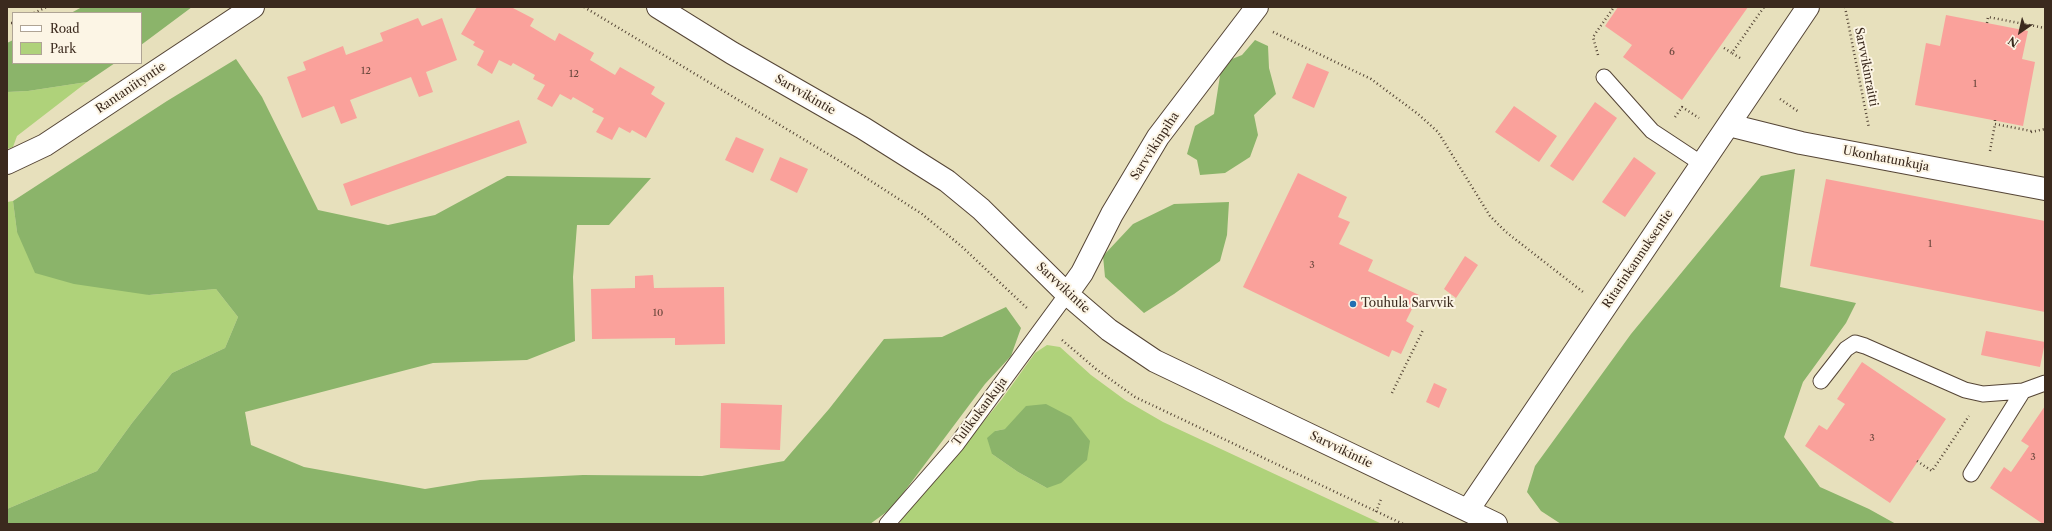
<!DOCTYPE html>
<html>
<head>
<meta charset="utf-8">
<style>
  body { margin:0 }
  #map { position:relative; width:2052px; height:531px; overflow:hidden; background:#e7e0bc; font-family:"Libre Caslon Text",serif }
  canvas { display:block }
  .frame { position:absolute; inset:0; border:8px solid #3b2a1e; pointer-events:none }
  .legend { position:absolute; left:12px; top:12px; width:130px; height:52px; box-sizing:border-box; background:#fcf5e5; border:1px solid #afa495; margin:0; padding:5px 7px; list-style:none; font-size:12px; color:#3b2a1e }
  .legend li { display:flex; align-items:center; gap:8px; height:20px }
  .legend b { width:20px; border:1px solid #afa495 }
  .north { position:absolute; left:2000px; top:12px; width:40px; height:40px; -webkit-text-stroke:3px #fcf5e5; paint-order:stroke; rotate:214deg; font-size:11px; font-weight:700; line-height:16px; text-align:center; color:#3b2a1e }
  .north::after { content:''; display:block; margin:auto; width:14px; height:18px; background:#3b2a1e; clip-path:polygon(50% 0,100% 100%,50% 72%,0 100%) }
</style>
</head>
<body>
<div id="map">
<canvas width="2052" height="531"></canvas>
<div class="frame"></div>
<ul class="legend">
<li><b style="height:5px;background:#fff"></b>Road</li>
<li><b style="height:11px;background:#afd27a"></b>Park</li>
</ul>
<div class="north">N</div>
</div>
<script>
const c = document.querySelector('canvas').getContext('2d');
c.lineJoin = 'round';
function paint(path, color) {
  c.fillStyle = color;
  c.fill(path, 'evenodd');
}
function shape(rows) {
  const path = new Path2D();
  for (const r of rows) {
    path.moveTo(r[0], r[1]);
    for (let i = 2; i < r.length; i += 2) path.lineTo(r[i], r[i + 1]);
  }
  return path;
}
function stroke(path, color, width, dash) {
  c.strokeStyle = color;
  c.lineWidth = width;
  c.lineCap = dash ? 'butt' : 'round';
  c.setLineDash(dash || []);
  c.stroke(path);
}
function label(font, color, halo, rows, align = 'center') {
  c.font = font + ' "Libre Caslon Text",serif';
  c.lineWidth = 4;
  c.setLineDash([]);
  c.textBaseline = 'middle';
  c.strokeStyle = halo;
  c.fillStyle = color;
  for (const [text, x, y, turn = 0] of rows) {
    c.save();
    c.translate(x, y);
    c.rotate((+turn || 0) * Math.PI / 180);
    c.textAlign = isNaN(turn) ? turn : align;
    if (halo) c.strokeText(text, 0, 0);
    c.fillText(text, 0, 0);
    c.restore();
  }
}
const green = shape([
  [87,82,17,136,13,147,7,149,7,92,28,91],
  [13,201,17,232,149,295,216,289,238,317,225,348,172,373,132,423,97,471,7,509,7,202],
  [1047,345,1060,347,1091,375,1125,400,1163,422,1382,524,901,524,900,522,906,511,954,458,1002,399,1035,353],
  [1005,429,1047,488,1018,472,992,454,995,431]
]);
const forest = shape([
  [82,7,192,7,141,45,141,13,71,13],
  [13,40,13,63,115,63,87,82,28,91,7,92,7,43],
  [1255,40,1268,46,1269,68,1276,94,1254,115,1258,135,1250,157,1225,173,1200,175,1197,160,1187,154,1195,126,1214,114,1222,63,1242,55],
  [236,59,262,97,318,210,388,225,435,215,507,176,651,178,609,225,577,225,573,277,575,341,527,360,433,363,245,412,251,445,304,467,425,489,480,480,583,475,702,476,784,461,829,409,884,339,942,337,1006,307,1021,328,1011,356,985,384,892,508,870,524,7,524,7,509,97,471,132,423,172,373,225,348,238,317,216,289,149,295,74,284,35,273,17,232,13,201,167,101],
  [1795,169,1780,287,1856,303,1846,323,1803,382,1784,437,1820,487,1869,509,1896,524,1561,524,1541,511,1527,492,1535,466,1631,334,1761,176],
  [1229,202,1227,235,1220,261,1174,294,1144,313,1105,277,1103,256,1133,224,1174,204],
  [1046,404,1071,417,1090,441,1087,460,1061,483,1047,488,1018,472,992,454,987,438,995,431,1005,429,1026,406]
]);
const building = shape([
  [477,7,511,7,534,19,530,26,555,41,559,33,594,53,590,60,615,75,620,67,655,87,651,94,665,103,646,138,632,130,630,133,619,127,612,140,596,132,604,118,592,112,594,109,573,97,571,100,560,94,552,107,537,99,545,85,533,79,535,75,513,63,511,66,499,60,492,74,477,65,484,51,473,45,475,42,461,34],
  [1618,7,1748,7,1682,100,1623,57,1632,45,1605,26],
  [1946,15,2028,31,2022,59,2035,62,2023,126,1915,105,1926,43,1940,46],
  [418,18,422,26,442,18,457,60,426,72,433,92,419,97,411,77,350,100,357,118,341,124,334,106,302,118,287,77,306,70,303,62,343,46,346,55,383,41,380,33],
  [1307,63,1329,72,1314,108,1292,98],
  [1595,102,1617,118,1573,181,1550,166],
  [1514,106,1557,136,1539,162,1495,132],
  [519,120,527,143,351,206,343,184],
  [736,137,764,149,753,173,725,160],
  [780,157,808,169,797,193,770,180],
  [1634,157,1656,173,1625,217,1602,202],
  [1298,173,1347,197,1338,217,1350,222,1339,244,1373,260,1368,271,1419,295,1406,321,1414,326,1401,354,1392,350,1389,357,1243,287],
  [1826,179,2045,221,2045,312,1810,266],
  [1465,256,1478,265,1456,298,1444,289],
  [653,275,654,288,724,287,725,344,675,345,675,338,592,339,591,289,635,288,635,276],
  [1986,331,2045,342,2040,367,1981,355],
  [1862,362,1946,419,1890,503,1805,446,1819,425,1827,430,1845,404,1837,399],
  [1434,383,1447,389,1439,408,1426,402],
  [721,403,782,405,780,450,720,448],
  [2045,406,2045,524,2043,524,1990,488,2004,467,2011,472,2029,446,2021,441]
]);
const path = shape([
  [584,7,843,163,922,214,960,245,1027,308],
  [1845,7,1869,128],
  [34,13,47,7],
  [7,23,13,23],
  [1987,23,1988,17,2045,28],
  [1273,32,1371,79,1418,114,1438,132,1490,216,1506,232,1583,292],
  [1724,48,1732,53],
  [1598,55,1593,37,1614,7],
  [1740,58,1732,53,1764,7],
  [1780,99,1799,112],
  [1675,117,1682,107,1699,118],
  [1995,120,1995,124,2031,131],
  [2031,132,2045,129],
  [1990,151,1995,124],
  [1062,340,1096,369,1135,397,1403,524],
  [1392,393,1423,330],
  [1917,461,1932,471,1969,416],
  [1376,512,1381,499]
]);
const service = shape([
  [1604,77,1652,131,1702,164],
  [1821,381,1846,349,1855,343,1865,346,1965,390,1983,394,2023,391,2045,383],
  [1971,474,2023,391],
  [887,524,956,445,1067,294]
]);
const minor = shape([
  [658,7,732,53,863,128,947,181,981,209,1067,294,1109,330,1155,361,1496,524],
  [1729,125,1801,143,2045,189],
  [7,163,45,145,253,7],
  [1067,294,1082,273,1112,214,1158,137,1257,7],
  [1468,510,1808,7]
]);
const markers = [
  [1353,304,4,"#1f6fb2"]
];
const numberNames = [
  ["6",1672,52],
  ["12",366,71],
  ["12",574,74],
  ["1",1975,84],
  ["1",1930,244],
  ["3",1312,265],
  ["10",658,313],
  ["3",1872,438],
  ["3",2033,457]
];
const streetNames = [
  ["Sarvvikinraitti",1866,67,79],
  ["Rantaniityntie",131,88,-34],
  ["Sarvvikintie",805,95,30],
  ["Sarvvikinpiha",1155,146,-57],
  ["Ukonhatunkuja",1886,159,11],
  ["Ritarinkannuksentie",1638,259,-56],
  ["Sarvvikintie",1063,288,43],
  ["Tulikukankuja",980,412,-53],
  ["Sarvvikintie",1341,450,26]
];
const poiNames = [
  ["Touhula Sarvvik",1361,304]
];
paint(green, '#afd27a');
paint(forest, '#8bb46a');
paint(building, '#faa19b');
stroke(service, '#554536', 17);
stroke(minor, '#554536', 24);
stroke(path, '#554536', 2.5, [1, 3]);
stroke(service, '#fff', 15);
stroke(minor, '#fff', 22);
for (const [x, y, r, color] of markers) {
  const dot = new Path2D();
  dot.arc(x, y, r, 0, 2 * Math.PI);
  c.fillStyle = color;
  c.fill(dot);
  stroke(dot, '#fcf5e5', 1.5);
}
label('10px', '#6b483d', null, numberNames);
label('12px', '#3b2a1e', '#fcf5e5', streetNames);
label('12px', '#3b2a1e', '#fcf5e5', poiNames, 'left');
</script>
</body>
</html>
